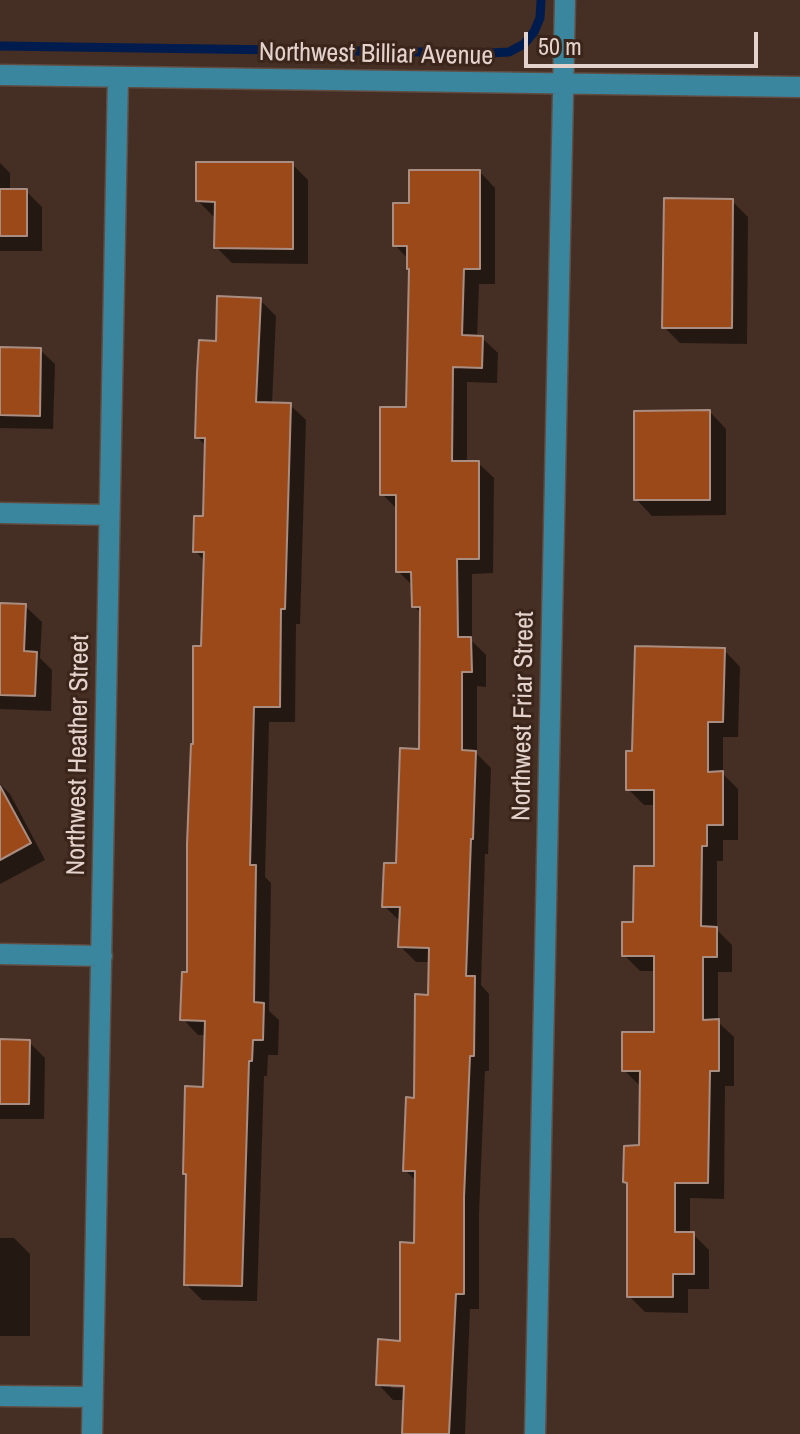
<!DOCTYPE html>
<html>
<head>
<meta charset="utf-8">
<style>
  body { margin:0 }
  #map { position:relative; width:800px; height:1434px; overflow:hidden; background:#452e23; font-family:"Archivo Narrow",sans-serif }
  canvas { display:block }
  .scale { position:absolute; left:524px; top:32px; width:234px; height:36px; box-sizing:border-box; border:4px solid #e3d3cc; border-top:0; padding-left:10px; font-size:24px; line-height:28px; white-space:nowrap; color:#e3d3cc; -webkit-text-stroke:6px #3b2419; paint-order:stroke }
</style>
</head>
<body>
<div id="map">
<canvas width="800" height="1434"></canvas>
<div class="scale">50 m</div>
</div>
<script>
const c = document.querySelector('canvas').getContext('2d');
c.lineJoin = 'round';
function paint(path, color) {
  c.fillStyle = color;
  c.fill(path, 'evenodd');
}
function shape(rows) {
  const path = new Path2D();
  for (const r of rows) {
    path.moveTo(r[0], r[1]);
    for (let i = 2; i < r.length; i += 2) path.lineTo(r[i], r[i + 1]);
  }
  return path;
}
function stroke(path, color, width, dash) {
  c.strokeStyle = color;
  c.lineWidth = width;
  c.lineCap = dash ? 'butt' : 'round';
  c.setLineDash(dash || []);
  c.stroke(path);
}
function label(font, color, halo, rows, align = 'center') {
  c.font = font + ' "Archivo Narrow",sans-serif';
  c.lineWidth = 6;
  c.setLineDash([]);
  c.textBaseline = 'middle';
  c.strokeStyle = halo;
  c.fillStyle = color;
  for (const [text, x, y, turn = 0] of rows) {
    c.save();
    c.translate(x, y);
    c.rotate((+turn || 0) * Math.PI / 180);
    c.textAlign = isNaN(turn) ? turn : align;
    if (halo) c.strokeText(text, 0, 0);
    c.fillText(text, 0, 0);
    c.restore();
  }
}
const shadow = shape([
  [0,163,10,173,10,191,26,191,42,207,42,251,0,251],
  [292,164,308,180,308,264,232,263,216,247,217,217,214,217,198,201],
  [480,172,495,188,495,284,479,284,477,338,482,338,498,353,497,383,467,382,467,463,478,463,494,478,493,573,472,574,472,641,486,655,486,687,477,686,477,754,491,768,488,854,485,854,481,985,489,994,489,1071,485,1071,479,1213,479,1309,470,1309,465,1434,404,1434,406,1400,393,1400,378,1384,402,1343,416,1245,417,1182,405,1170,430,997,431,962,416,962,400,946,400,921,384,906,398,865,421,751,422,614,414,606,414,587,398,571,398,510,382,494,408,409,409,260,395,245,411,205],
  [391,1384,414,1385,414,1389,391,1388],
  [732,201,748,217,747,344,680,343,664,327],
  [260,300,276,316,272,404,290,405,306,420,300,624,296,624,295,722,269,722,265,877,271,883,269,1011,279,1020,278,1055,268,1055,267,1076,264,1076,257,1301,202,1300,186,1284,188,1177,185,1173,205,1089,207,1035,198,1035,183,1019,189,974,206,562,195,551,205,518,207,447,197,437,217,343],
  [0,349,40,350,55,364,53,429,0,428],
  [710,412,726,429,726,515,652,516,636,499],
  [0,605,25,606,42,622,40,658,52,670,51,711,0,709],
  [724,650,740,667,738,737,723,737,723,774,738,789,738,840,723,840,723,861,717,861,717,930,732,945,732,972,718,972,718,1022,734,1037,734,1086,725,1086,724,1199,690,1198,690,1234,693,1234,709,1250,709,1289,688,1289,688,1313,645,1312,629,1296,629,1185,625,1182,641,1147,640,1086,624,1070,656,1034,656,971,640,971,624,955,656,868,656,805,644,805,628,789,634,753],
  [0,784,10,794,45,860,0,884],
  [0,1041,29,1042,45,1058,44,1119,0,1119],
  [0,1238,14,1238,30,1254,30,1336,0,1336]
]);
const stream = shape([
  [0,46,491,53,509,52,524,44,534,32,540,18,541,1]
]);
const building = shape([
  [196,162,293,162,293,249,214,248,215,202,196,201,196,162],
  [409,170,480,170,480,269,464,269,462,335,483,336,482,368,453,367,452,461,479,461,479,559,457,559,458,637,471,637,472,672,462,672,462,750,476,751,473,839,471,839,466,976,475,976,474,1056,470,1056,464,1197,464,1294,456,1294,449,1434,402,1434,404,1386,376,1385,378,1339,400,1341,400,1242,414,1243,415,1171,403,1171,406,1097,414,1098,415,994,428,995,429,948,398,947,400,907,382,907,384,863,396,863,400,748,419,749,420,607,412,607,411,572,396,572,396,495,380,495,380,407,406,407,409,269,407,269,407,246,393,246,393,203,409,203,409,170],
  [0,189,27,189,27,236,0,236,0,189],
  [664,198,733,199,732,328,662,328,664,198],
  [217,296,261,298,256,402,291,403,285,609,281,609,280,707,254,707,250,865,256,865,254,1002,264,1003,263,1040,253,1040,252,1061,249,1061,242,1286,184,1285,186,1174,183,1174,185,1086,203,1087,205,1021,180,1020,182,972,187,972,187,844,191,744,193,744,193,646,201,646,204,552,193,552,194,516,203,516,205,438,195,438,197,373,199,340,216,341,217,296],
  [0,347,41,348,40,416,0,415,0,347],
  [710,410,710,500,634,500,634,411,710,410],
  [0,603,26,604,24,651,37,652,35,696,0,695,0,603],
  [635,646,725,648,723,722,708,722,708,772,723,771,723,825,707,825,707,846,702,846,701,926,717,927,717,957,703,957,703,1020,719,1019,719,1071,710,1071,708,1183,675,1183,675,1232,694,1232,694,1274,673,1274,673,1297,627,1297,627,1183,623,1182,624,1146,639,1145,640,1071,622,1071,622,1032,654,1032,654,956,622,956,622,922,633,922,634,866,654,866,654,790,626,790,626,751,632,751,635,646],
  [0,786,31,843,0,860,0,786],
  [0,1039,30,1040,29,1104,0,1104,0,1039]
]);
const minor = shape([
  [0,75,800,87],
  [0,513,109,515],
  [0,954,102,956],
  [0,1396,92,1397],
  [92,1434,118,77],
  [535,1434,565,0]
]);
const streetNames = [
  ["Northwest Billiar Avenue",376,55,1],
  ["Northwest Friar Street",524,716,-89],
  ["Northwest Heather Street",79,755,-89]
];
paint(shadow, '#0007');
stroke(stream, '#001c4e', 9);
paint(building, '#9c491a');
stroke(building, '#a98d80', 2);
stroke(minor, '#614c41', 23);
stroke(minor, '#3b869f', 20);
label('26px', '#e3d3cc', '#3b2419', streetNames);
</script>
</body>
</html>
